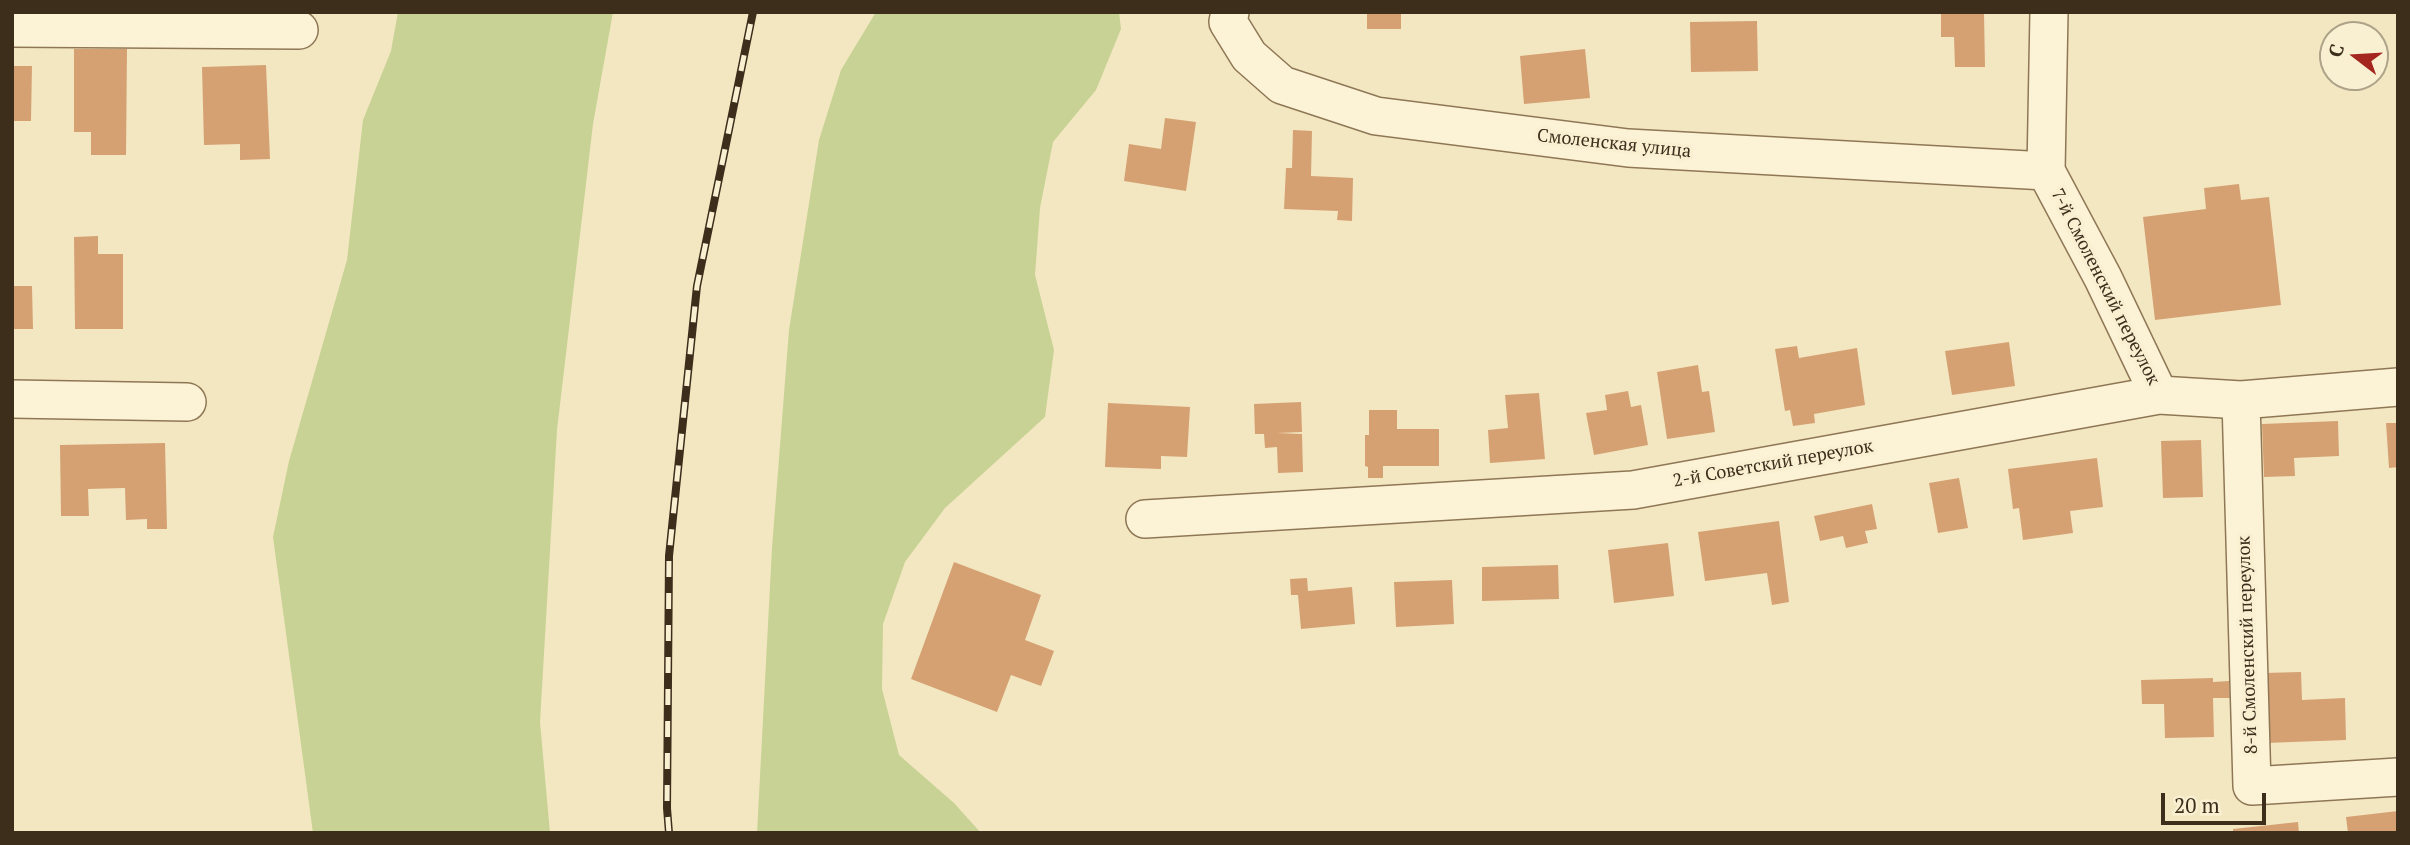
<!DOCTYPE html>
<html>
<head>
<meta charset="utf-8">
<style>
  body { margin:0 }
  #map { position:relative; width:2410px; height:845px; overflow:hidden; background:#f3e7c1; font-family:"PT Serif",serif }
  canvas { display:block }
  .frame { position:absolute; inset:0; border:14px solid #3d2e1c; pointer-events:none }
  .north { position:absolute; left:2319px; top:21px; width:70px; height:70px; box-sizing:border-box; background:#f9f0d2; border:2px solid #aea289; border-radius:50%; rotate:287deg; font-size:19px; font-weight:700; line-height:28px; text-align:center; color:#3d2e1c }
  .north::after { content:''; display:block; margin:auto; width:24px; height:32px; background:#a5251f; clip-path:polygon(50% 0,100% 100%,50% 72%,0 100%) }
  .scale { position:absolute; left:2161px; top:793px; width:105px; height:32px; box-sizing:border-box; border:4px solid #3d2e1c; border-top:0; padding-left:9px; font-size:21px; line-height:24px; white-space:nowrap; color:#3d2e1c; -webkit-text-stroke:5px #f9f0d2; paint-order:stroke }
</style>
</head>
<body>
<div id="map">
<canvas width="2410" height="845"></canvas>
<div class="frame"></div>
<div class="north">С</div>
<div class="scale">20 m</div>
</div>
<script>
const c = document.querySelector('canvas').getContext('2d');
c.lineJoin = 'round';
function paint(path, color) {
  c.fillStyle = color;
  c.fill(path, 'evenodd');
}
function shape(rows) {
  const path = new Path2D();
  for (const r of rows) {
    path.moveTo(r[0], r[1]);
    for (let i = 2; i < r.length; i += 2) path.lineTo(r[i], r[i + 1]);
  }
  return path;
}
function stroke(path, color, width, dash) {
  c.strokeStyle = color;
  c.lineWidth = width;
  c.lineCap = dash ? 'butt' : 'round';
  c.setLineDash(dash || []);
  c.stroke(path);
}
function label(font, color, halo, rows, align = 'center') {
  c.font = font + ' "PT Serif",serif';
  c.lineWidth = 7;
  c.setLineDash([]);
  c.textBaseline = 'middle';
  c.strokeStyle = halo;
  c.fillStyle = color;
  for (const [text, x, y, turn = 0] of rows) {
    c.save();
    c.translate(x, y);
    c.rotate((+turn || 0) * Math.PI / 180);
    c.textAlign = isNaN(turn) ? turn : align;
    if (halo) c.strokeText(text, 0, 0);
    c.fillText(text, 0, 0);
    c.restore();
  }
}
const green = shape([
  [398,12,613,12,593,124,557,430,540,722,550,833,313,833,273,537,289,461,347,260,363,120,391,51],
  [876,12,1119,12,1121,29,1096,90,1053,142,1040,208,1035,275,1054,350,1045,417,945,508,905,562,883,624,882,689,899,755,954,803,981,833,757,833,772,548,789,330,819,140,841,70]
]);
const building = shape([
  [1367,12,1401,12,1401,29,1367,29],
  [1941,12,1984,12,1985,67,1955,67,1954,37,1941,37],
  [1757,21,1758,71,1691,72,1690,22],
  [74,49,127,49,126,155,91,155,91,132,74,132],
  [1585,49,1590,98,1524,104,1520,56],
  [266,65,270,159,240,160,240,144,204,145,202,67],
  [12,66,32,66,31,121,12,121],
  [1165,118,1196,122,1186,191,1124,181,1129,144,1161,149],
  [1293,130,1312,131,1311,176,1353,178,1352,221,1337,220,1338,211,1284,209,1286,168,1292,168],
  [2239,184,2241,200,2269,197,2281,305,2155,320,2143,217,2206,209,2204,188],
  [98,236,98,254,123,254,123,329,75,329,74,237],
  [12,286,32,286,33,329,12,329],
  [2009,342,2015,386,1952,395,1945,351],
  [1797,346,1799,358,1857,348,1865,405,1814,414,1815,423,1793,426,1790,410,1785,411,1775,349],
  [1698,365,1702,392,1709,391,1715,432,1667,439,1657,372],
  [1628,391,1631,407,1641,405,1648,445,1594,455,1586,413,1607,410,1605,395],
  [1539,393,1545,459,1490,463,1488,430,1508,428,1505,395],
  [1301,402,1302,432,1277,433,1302,434,1303,472,1278,473,1277,447,1265,448,1264,434,1255,434,1254,404],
  [1108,403,1190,407,1187,457,1161,456,1161,469,1105,467],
  [1369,410,1397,410,1397,429,1439,429,1439,466,1383,466,1383,478,1368,478,1368,467,1365,466,1365,435,1369,435],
  [2338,421,2339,456,2294,458,2295,476,2264,477,2262,424],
  [2386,423,2398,423,2398,467,2389,468],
  [2201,440,2203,497,2163,498,2161,441],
  [165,443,167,529,147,529,147,519,126,520,125,488,88,489,89,516,61,516,60,445],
  [2097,458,2103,507,2070,511,2073,533,2023,540,2019,508,2013,509,2008,469],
  [1959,478,1968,528,1938,533,1929,483],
  [1872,504,1877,529,1865,531,1868,543,1846,548,1843,536,1820,541,1814,516],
  [1779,521,1789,602,1772,605,1767,573,1705,581,1698,532],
  [1668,543,1674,596,1614,603,1608,550],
  [954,562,1041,595,1025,640,1054,651,1041,686,1011,675,997,712,911,679],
  [1558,565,1559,599,1482,601,1482,567],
  [1307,578,1308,591,1352,587,1355,624,1301,629,1298,595,1291,595,1290,579],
  [1452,580,1454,624,1396,627,1394,582],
  [2301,672,2302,700,2345,698,2346,740,2266,743,2264,673],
  [2213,678,2213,682,2229,681,2230,698,2213,698,2214,737,2165,738,2164,704,2142,704,2141,680],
  [2398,811,2398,833,2348,833,2346,817],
  [2298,822,2299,833,2233,833,2233,829]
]);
const street = shape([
  [1230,12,1228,22,1249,56,1282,85,1376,116,1628,148,2046,171],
  [2049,12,2046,171,2103,278,2159,395],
  [12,28,299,30],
  [12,399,187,402],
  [2241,400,2252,786,2398,777],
  [1145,519,1633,490,2159,395,2241,400,2398,387]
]);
const rail = shape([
  [669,833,667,808,669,556,697,286,753,12]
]);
const streetNames = [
  ["Смоленская улица",1614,144,6],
  ["7-й Смоленский переулок",2105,287,63],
  ["2-й Советский переулок",1773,464,-10],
  ["8-й Смоленский переулок",2248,645,-92]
];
paint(green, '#c8d294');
paint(building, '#d5a173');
stroke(street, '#8f7756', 40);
stroke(street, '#fcf3d6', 37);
stroke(rail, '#3d2e1c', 8);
stroke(rail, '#f9f0d2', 5, [16]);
label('18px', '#3d2e1c', '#f9f0d2', streetNames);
</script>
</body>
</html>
